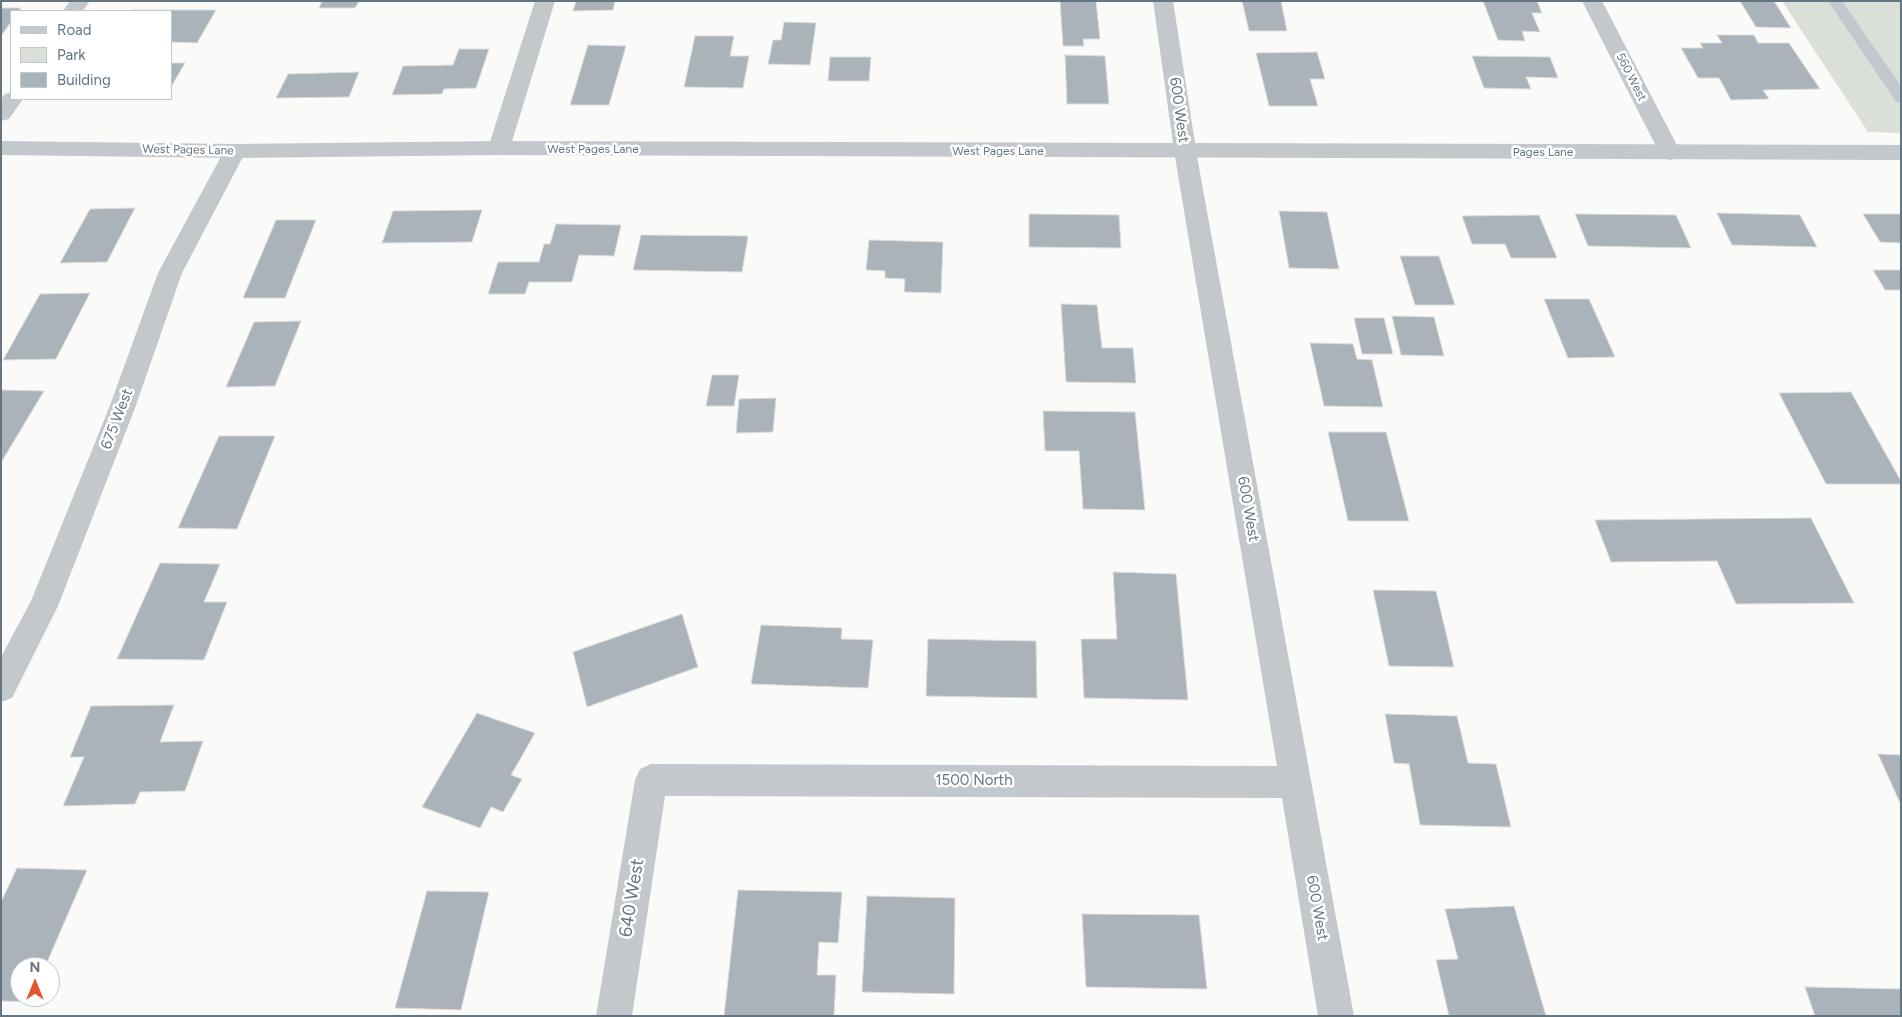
<!DOCTYPE html>
<html>
<head>
<meta charset="utf-8">
<style>
  body { margin:0 }
  #map { position:relative; width:1902px; height:1017px; overflow:hidden; background:#fafaf8; font-family:Figtree,sans-serif }
  canvas { display:block }
  .frame { position:absolute; inset:0; border:2px solid #657683; pointer-events:none }
  .legend { position:absolute; left:10px; top:10px; width:162px; height:90px; box-sizing:border-box; background:#fff; border:1px solid #c1c8cd; margin:0; padding:6px 9px; list-style:none; font-size:15px; color:#657683 }
  .legend li { display:flex; align-items:center; gap:10px; height:25px }
  .legend b { width:25px; border:1px solid #c1c8cd }
  .north { position:absolute; left:10px; top:957px; width:50px; height:50px; box-sizing:border-box; background:#fff; border:1px solid #c1c8cd; border-radius:50%; rotate:0deg; font-size:14px; font-weight:700; line-height:20px; text-align:center; color:#657683 }
  .north::after { content:''; display:block; margin:auto; width:18px; height:22px; background:#e4572e; clip-path:polygon(50% 0,100% 100%,50% 72%,0 100%) }
</style>
</head>
<body>
<div id="map">
<canvas width="1902" height="1017"></canvas>
<div class="frame"></div>
<ul class="legend">
<li><b style="height:6px;background:#c3c8cc"></b>Road</li>
<li><b style="height:14px;background:#dadfd7"></b>Park</li>
<li><b style="height:14px;background:#aab3b9"></b>Building</li>
</ul>
<div class="north">N</div>
</div>
<script>
const c = document.querySelector('canvas').getContext('2d');
c.lineJoin = 'round';
function paint(path, color) {
  c.fillStyle = color;
  c.fill(path, 'evenodd');
}
function shape(rows) {
  const path = new Path2D();
  for (const r of rows) {
    path.moveTo(r[0], r[1]);
    for (let i = 2; i < r.length; i += 2) path.lineTo(r[i], r[i + 1]);
  }
  return path;
}
function stroke(path, color, width, dash) {
  c.strokeStyle = color;
  c.lineWidth = width;
  c.lineCap = dash ? 'butt' : 'round';
  c.setLineDash(dash || []);
  c.stroke(path);
}
function label(font, color, halo, rows, align = 'center') {
  c.font = font + ' Figtree,sans-serif';
  c.lineWidth = 5;
  c.setLineDash([]);
  c.textBaseline = 'middle';
  c.strokeStyle = halo;
  c.fillStyle = color;
  for (const [text, x, y, turn = 0] of rows) {
    c.save();
    c.translate(x, y);
    c.rotate((+turn || 0) * Math.PI / 180);
    c.textAlign = isNaN(turn) ? turn : align;
    if (halo) c.strokeText(text, 0, 0);
    c.fillText(text, 0, 0);
    c.restore();
  }
}
const green = shape([
  [1782,1,1901,1,1901,133,1868,132]
]);
const building = shape([
  [322,1,359,1,355,8,319,8,322,1],
  [576,1,615,1,613,10,573,11,576,1],
  [1060,1,1096,1,1100,39,1083,39,1084,46,1063,46,1060,1],
  [1242,1,1281,1,1287,31,1249,31,1242,1],
  [1483,1,1537,1,1542,13,1532,13,1540,32,1522,31,1525,41,1498,40,1483,1],
  [1740,1,1774,1,1791,28,1756,27,1740,1],
  [1,8,21,8,19,11,11,11,11,22,1,36,1,8],
  [132,10,216,10,197,43,171,42,171,11,131,11,132,10],
  [784,22,816,23,810,65,768,64,773,40,781,40,784,22],
  [1717,35,1754,35,1758,43,1789,43,1820,89,1763,90,1769,99,1731,100,1719,78,1698,78,1681,48,1703,48,1700,43,1722,43,1717,35],
  [695,36,734,36,730,56,749,56,743,88,684,87,695,36],
  [588,45,626,46,609,105,570,105,588,45],
  [459,49,489,49,476,88,444,89,442,94,392,95,403,66,453,65,459,49],
  [1317,52,1325,79,1310,79,1318,106,1269,106,1256,53,1317,52],
  [1065,55,1105,56,1109,104,1067,104,1065,55],
  [1472,56,1550,57,1558,78,1526,77,1531,89,1484,88,1472,56],
  [830,57,871,57,869,81,828,81,830,57],
  [171,63,185,63,171,87,171,63],
  [359,72,349,97,276,98,288,74,359,72],
  [135,208,107,262,60,263,90,209,135,208],
  [482,210,472,242,382,243,393,211,482,210],
  [1279,211,1327,212,1339,269,1289,268,1279,211],
  [1717,213,1800,215,1817,247,1732,245,1717,213],
  [1029,214,1119,215,1121,248,1029,247,1029,214],
  [1575,214,1676,215,1691,248,1588,246,1575,214],
  [1863,214,1901,214,1901,243,1880,242,1863,214],
  [1539,215,1557,258,1511,258,1505,244,1472,244,1462,216,1539,215],
  [276,220,316,220,285,298,243,298,276,220],
  [556,224,621,225,614,256,579,255,572,282,529,282,525,294,488,294,498,262,539,262,544,244,550,244,556,224],
  [641,235,748,236,742,272,633,270,641,235],
  [869,240,943,242,941,293,904,292,905,279,885,278,885,271,866,270,869,240],
  [1400,256,1439,256,1455,305,1415,305,1400,256],
  [1873,270,1901,270,1901,290,1885,290,1873,270],
  [90,293,56,359,3,360,40,294,90,293],
  [1544,299,1589,299,1615,357,1568,358,1544,299],
  [1061,304,1097,305,1102,348,1133,348,1136,383,1066,382,1061,304],
  [1392,316,1434,317,1444,356,1401,355,1392,316],
  [1354,318,1384,318,1393,354,1362,354,1354,318],
  [301,321,275,386,226,387,254,322,301,321],
  [1310,343,1353,344,1357,359,1372,360,1383,407,1324,406,1310,343],
  [712,375,739,375,734,406,706,406,712,375],
  [1,390,44,391,2,461,1,461,1,390],
  [1851,392,1901,481,1901,484,1826,484,1779,393,1851,392],
  [776,398,773,432,736,433,739,399,776,398],
  [1043,411,1135,412,1145,510,1083,509,1079,451,1045,451,1043,411],
  [1328,432,1386,432,1409,521,1348,521,1328,432],
  [219,436,275,436,237,529,178,528,219,436],
  [1811,518,1854,603,1736,604,1717,561,1611,562,1595,520,1811,518],
  [160,563,220,564,204,602,227,602,204,660,117,659,160,563],
  [1113,572,1176,574,1188,700,1084,698,1081,639,1117,639,1113,572],
  [1373,590,1436,591,1454,667,1389,666,1373,590],
  [682,614,698,667,587,707,573,652,682,614],
  [761,625,842,628,841,639,873,640,868,688,751,684,761,625],
  [928,639,1036,641,1037,698,926,696,928,639],
  [174,705,160,742,203,741,185,791,140,792,135,804,63,806,84,757,70,757,91,706,174,705],
  [477,713,535,733,511,775,522,779,503,812,491,807,480,828,422,807,477,713],
  [1385,714,1457,716,1468,763,1496,764,1511,827,1420,825,1409,764,1394,763,1385,714],
  [1878,754,1901,755,1901,805,1878,754],
  [17,868,87,870,45,967,20,967,20,997,32,997,31,1002,1,1001,1,902,17,868],
  [738,890,842,892,838,943,819,942,817,975,836,975,834,1016,724,1016,738,890],
  [427,891,489,892,461,1010,395,1008,427,891],
  [867,896,955,898,954,994,862,992,867,896],
  [1514,906,1546,1016,1449,1016,1436,960,1458,959,1445,909,1514,906],
  [1082,914,1199,915,1207,989,1086,987,1082,914],
  [1805,987,1901,989,1901,1016,1815,1016,1805,987]
]);
const service = shape([
  [1828,1,1842,1,1901,86,1901,103,1896,102,1828,1]
]);
const minor = shape([
  [70,1,90,1,83,11,63,11,70,1],
  [535,1,555,1,510,148,507,153,499,155,491,153,488,148,535,1],
  [1582,1,1602,1,1681,153,1678,158,1670,160,1662,158,1582,1],
  [11,92,11,99,23,99,9,119,1,121,1,99,5,94,11,92],
  [235,144,243,146,246,151,182,273,135,408,58,606,12,698,1,702,1,657,31,601,109,408,158,273,224,151,227,146,235,144],
  [1185,144,1193,146,1196,151,1354,1016,1318,1016,1282,798,665,796,632,1016,596,1016,635,780,640,769,651,764,1277,766,1174,151,1177,146,1185,144]
]);
const tertiary = shape([
  [1153,1,1173,1,1195,143,1901,145,1901,160,499,155,235,158,1,155,1,141,235,144,499,141,1173,143,1153,1]
]);
const farStreetnames = [
  ["560 West",1631,77,63],
  ["West Pages Lane",593,149],
  ["West Pages Lane",188,150,1],
  ["West Pages Lane",998,151],
  ["Pages Lane",1543,152]
];
const streetNames = [
  ["600 West",1179,110,82],
  ["675 West",117,419,-69],
  ["600 West",1248,509,80],
  ["1500 North",974,781],
  ["600 West",1317,908,80]
];
const nearStreetnames = [
  ["640 West",632,898,-81]
];
paint(green, '#dadfd7');
paint(building, '#aab3b9');
stroke(building, '#dcdcda', 1);
paint(service, '#c3c8cc');
paint(minor, '#c3c8cc');
paint(tertiary, '#c3c8cc');
label('12px', '#657683', '#fff', farStreetnames);
label('15px', '#657683', '#fff', streetNames);
label('18px', '#657683', '#fff', nearStreetnames);
</script>
</body>
</html>
